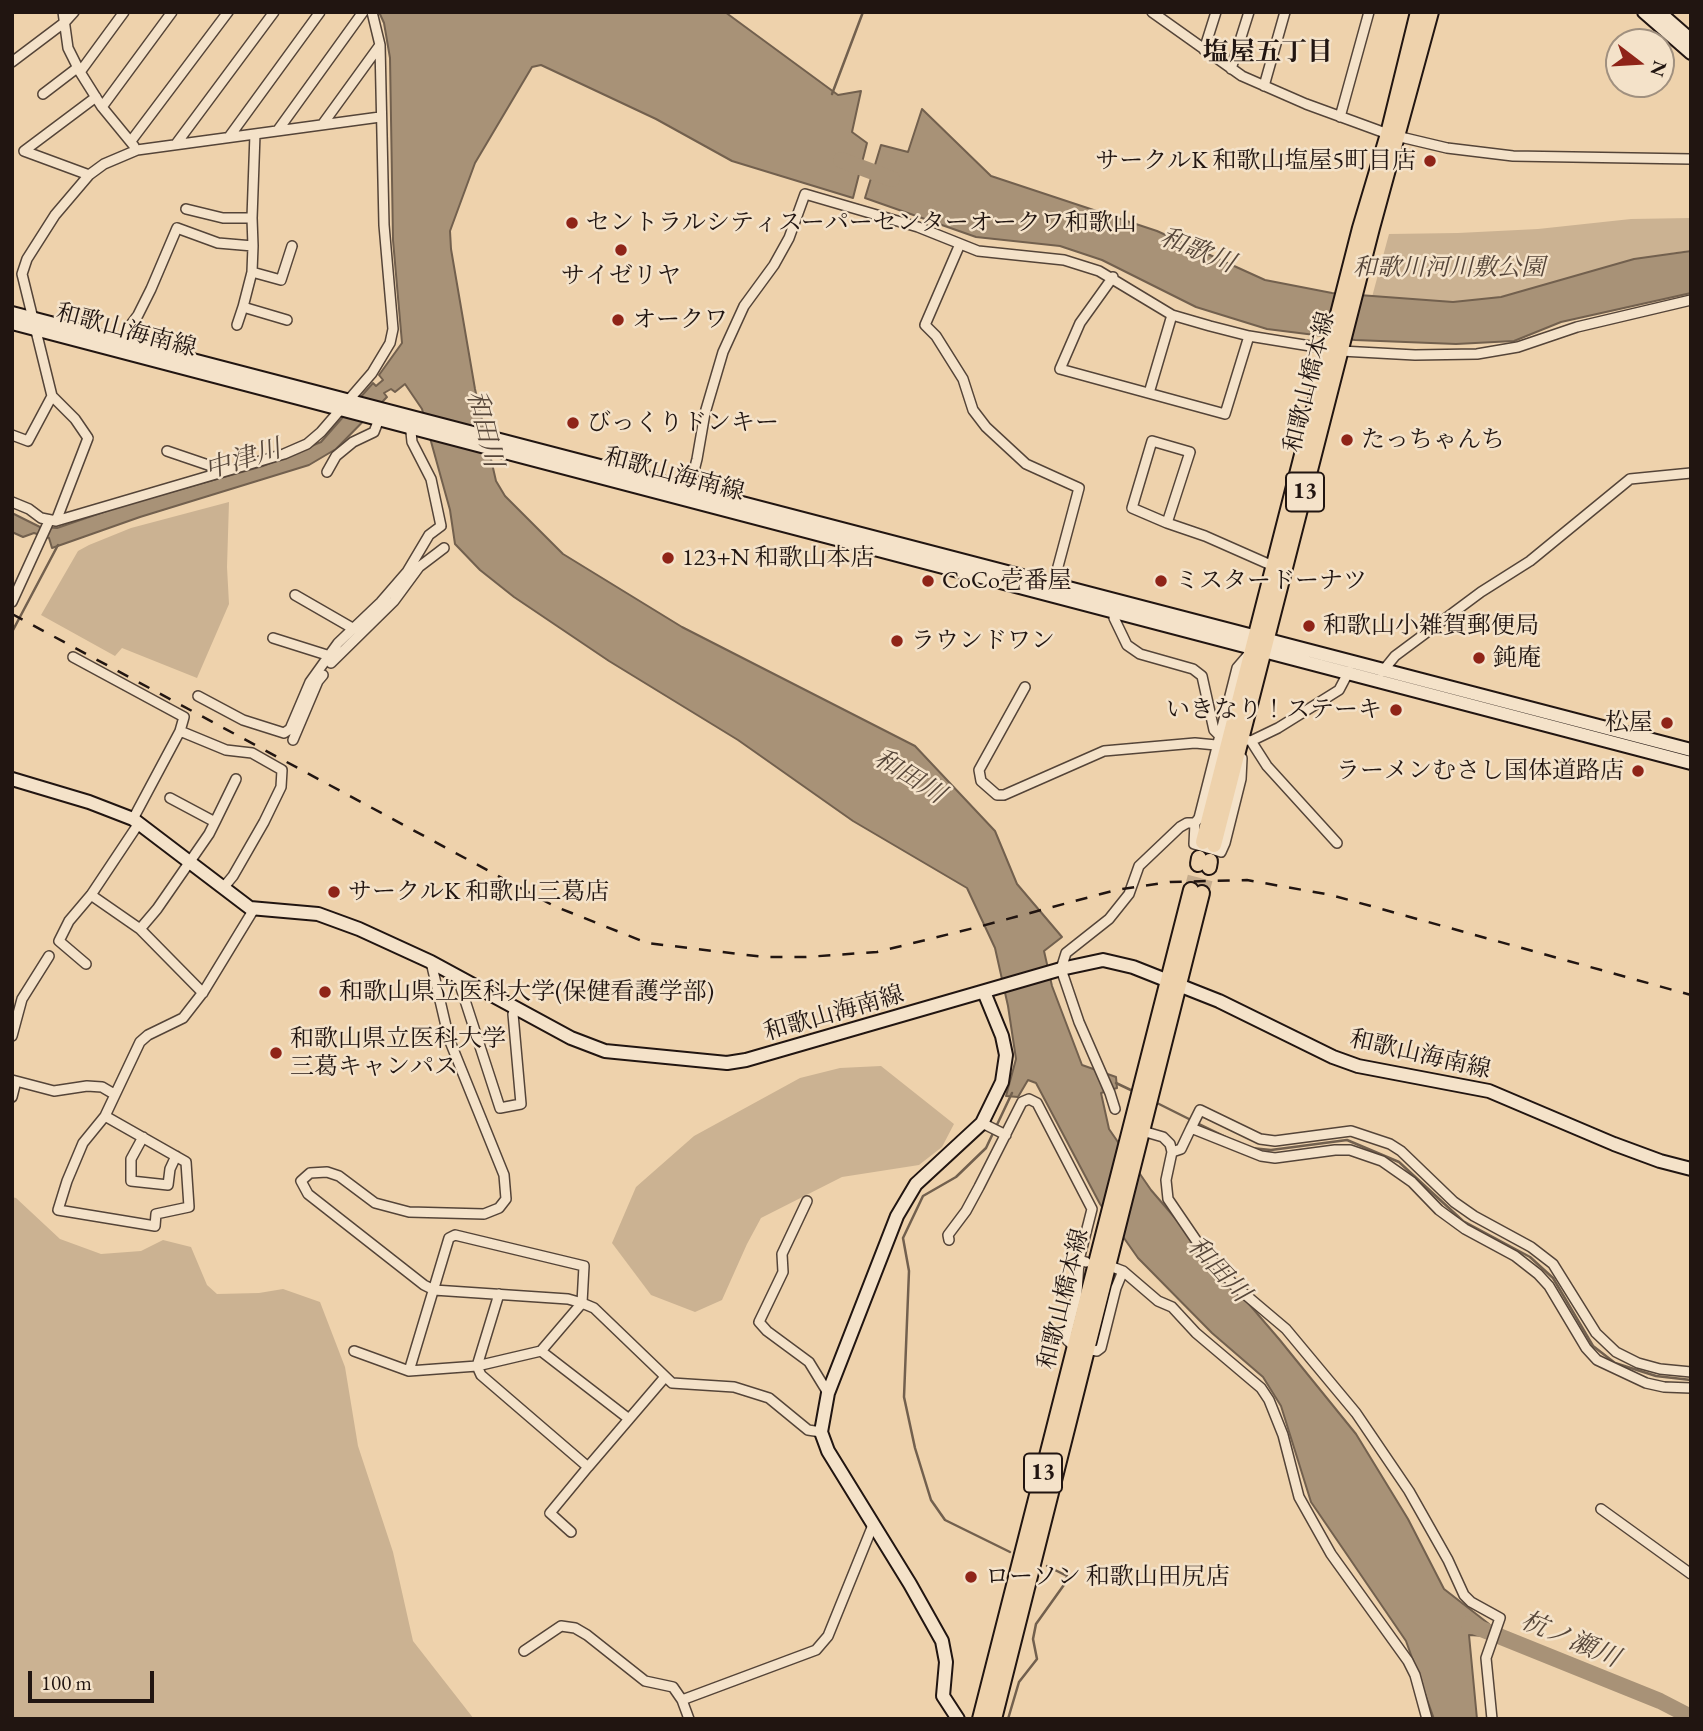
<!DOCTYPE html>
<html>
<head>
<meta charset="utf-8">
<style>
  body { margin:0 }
  #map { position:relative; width:1703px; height:1731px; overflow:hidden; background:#eed2ac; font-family:"EB Garamond",serif }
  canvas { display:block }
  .frame { position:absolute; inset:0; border:14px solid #211511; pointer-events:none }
  .north { position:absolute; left:1605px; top:28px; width:70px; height:70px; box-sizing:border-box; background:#f4e2c9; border:2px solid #a0907f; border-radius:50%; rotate:107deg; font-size:19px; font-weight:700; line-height:28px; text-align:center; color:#211511 }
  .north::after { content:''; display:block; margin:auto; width:24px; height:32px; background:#8f2418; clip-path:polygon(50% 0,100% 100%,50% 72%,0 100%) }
  .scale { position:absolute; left:28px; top:1671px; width:126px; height:32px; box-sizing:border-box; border:4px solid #211511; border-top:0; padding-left:9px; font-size:21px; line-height:24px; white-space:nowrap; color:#211511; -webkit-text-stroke:5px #f4e2c9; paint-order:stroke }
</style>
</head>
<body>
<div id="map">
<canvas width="1703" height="1731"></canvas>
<div class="frame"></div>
<div class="north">N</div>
<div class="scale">100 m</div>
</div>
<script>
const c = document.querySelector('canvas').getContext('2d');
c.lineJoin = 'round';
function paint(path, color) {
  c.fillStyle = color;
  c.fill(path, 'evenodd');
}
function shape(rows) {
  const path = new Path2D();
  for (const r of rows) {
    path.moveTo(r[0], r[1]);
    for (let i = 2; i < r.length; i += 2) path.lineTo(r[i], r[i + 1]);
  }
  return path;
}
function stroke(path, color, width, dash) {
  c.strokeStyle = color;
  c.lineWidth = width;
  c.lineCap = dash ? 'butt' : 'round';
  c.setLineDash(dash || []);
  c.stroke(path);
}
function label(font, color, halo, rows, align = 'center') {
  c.font = font + ' "EB Garamond","Noto Serif JP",serif';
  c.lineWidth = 5;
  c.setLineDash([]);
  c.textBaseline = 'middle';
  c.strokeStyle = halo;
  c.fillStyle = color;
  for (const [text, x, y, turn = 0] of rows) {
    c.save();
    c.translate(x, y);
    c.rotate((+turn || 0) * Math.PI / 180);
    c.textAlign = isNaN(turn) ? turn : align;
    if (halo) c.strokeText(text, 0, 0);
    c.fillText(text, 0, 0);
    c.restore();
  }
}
const green = shape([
  [1691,218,1691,250,1634,259,1501,297,1453,302,1372,297,1389,234,1458,233,1538,229,1631,219],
  [229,502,227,567,229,604,197,678,122,648,115,656,41,615,78,551,89,545,131,528],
  [881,1066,954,1124,942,1147,919,1165,842,1177,761,1218,747,1244,722,1300,695,1312,651,1295,612,1243,636,1187,694,1136,800,1078,840,1068],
  [12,1197,16,1198,60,1239,101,1254,141,1251,163,1240,191,1247,207,1285,217,1294,259,1293,283,1289,320,1302,345,1367,358,1446,393,1552,413,1641,474,1719,12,1719]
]);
const water = shape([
  [379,12,725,12,838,95,861,91,852,132,867,143,853,198,732,161,656,119,541,65,532,67,475,163,450,231,451,249,475,389,496,481,505,496,563,554,682,627,915,746,995,831,1017,884,1062,937,1044,951,1052,986,1082,1065,1116,1077,1117,1088,1101,1093,1109,1129,1151,1190,1279,1339,1356,1434,1408,1519,1444,1589,1489,1624,1485,1636,1469,1635,1477,1719,1434,1719,1406,1641,1311,1502,1281,1406,1263,1377,1212,1333,1138,1258,1100,1204,1036,1083,1028,1080,1018,1097,1006,1096,1016,1059,1008,1006,995,948,967,888,853,821,738,740,609,661,514,597,480,570,455,544,450,510,422,409,405,384,395,392,391,389,384,393,387,397,336,449,309,465,140,517,52,548,49,538,34,533,23,537,12,532,12,513,40,527,57,528,121,506,263,466,321,442,373,383,376,386,383,380,379,375,402,343,393,240,390,58,384,23,379,12],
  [922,109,991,176,1157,231,1265,280,1332,293,1453,302,1501,297,1634,259,1691,251,1691,293,1561,322,1514,341,1456,344,1355,340,1267,329,1196,307,1102,260,1060,246,976,237,865,198,881,145,908,152,922,109]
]);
const stream = shape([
  [832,94,863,12],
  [12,632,58,545],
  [1116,1083,1135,1092],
  [1153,1101,1191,1120],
  [1197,1123,1232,1140],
  [1251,1148,1271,1150,1347,1140,1399,1162,1463,1221,1530,1257,1553,1278,1593,1346,1615,1363,1656,1376,1691,1380],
  [1010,1552,945,1520,931,1500,915,1448,904,1397,909,1271,903,1238,923,1196,956,1177,986,1148,1012,1093],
  [1008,1719,1019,1682,1037,1659,1033,1639,1036,1624,1066,1582,1067,1576,1047,1566]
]);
const river = shape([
  [841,160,892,179],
  [1469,1624,1660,1701,1691,1717]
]);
const primaryTunnel = shape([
  [1191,890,1198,864],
  [1202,893,1209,867]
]);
const street = shape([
  [63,12,68,48,80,72,102,107,134,146],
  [1152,12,1242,76,1306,104,1388,134,1447,148,1513,156,1691,159],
  [1204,50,1216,12],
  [12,62,65,22,74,12],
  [1231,69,1249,12],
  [80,72,124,12],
  [1264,86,1285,12],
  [43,94,77,68],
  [102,107,172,12],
  [1340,117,1369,12],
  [322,125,380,45],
  [278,130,363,12],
  [229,137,320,12],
  [131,141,228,12],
  [176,144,274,12],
  [89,175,24,151,96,97],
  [186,209,223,218,252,218,253,246],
  [252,218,255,134],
  [960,244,925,325,936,336,963,379,973,410,986,427,1026,464,1079,488,1052,589],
  [1113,277,1080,323,1060,369,1225,414,1249,336],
  [243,307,252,272,281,280,292,246],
  [237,325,243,307,287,320],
  [123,346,129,327,138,315,151,289,177,228,218,243,253,246,252,272],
  [1149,393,1172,315],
  [12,435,28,441,52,396],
  [167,451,214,467,219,473],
  [327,472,336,456,353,442,374,432,379,419],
  [688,494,697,459,705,413,723,352,744,306,774,265,789,238,805,194,918,227,978,251,1064,260,1099,271,1172,315,1210,326,1249,336,1341,351,1415,355,1477,354,1518,347,1577,327,1691,300],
  [12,502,29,509,41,518,56,521,284,454,307,444,321,432,372,373,390,343,393,329,384,225,380,45,372,12],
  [56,521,88,438,75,419,52,396,22,274,27,259,55,215,89,175,104,164,137,150,380,117],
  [1167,523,1190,452,1152,441,1132,508,1167,523,1205,536,1273,566],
  [295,595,354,629],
  [12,602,49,521],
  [1117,609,1114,618,1127,645,1140,654,1193,669,1202,676,1214,730,1219,735],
  [273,638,330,656],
  [73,657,184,717,180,731],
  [331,663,394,601,419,567,444,548],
  [1382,672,1395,656,1481,592,1530,561,1630,479,1691,473],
  [1025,687,979,770,981,781,997,795,1004,795,1104,751,1195,743,1216,745],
  [198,696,243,720,284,733,290,729,310,682,338,643,381,602,407,572,429,535,441,526,431,479,412,442,410,422],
  [293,740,318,681,323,675],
  [1247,740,1251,741,1267,766,1337,843],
  [1251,741,1278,728,1339,690,1349,671],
  [1242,758,1241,779,1225,843,1221,852,1194,844,1195,823,1199,818,1237,668,1249,654],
  [133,819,180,731,226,750,252,753,282,770,281,787,264,822,233,876,223,888],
  [215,822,236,779],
  [91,895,140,929,157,909,209,834,215,822,170,798],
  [140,929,203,993],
  [431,962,449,1039,504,1175,506,1199,499,1208,484,1214,409,1212,375,1203,339,1176,327,1172,310,1173,301,1181,308,1194,424,1285,434,1290,568,1299,582,1303,594,1308,672,1383,734,1387,769,1398,808,1430,821,1432],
  [86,964,59,941,69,921,91,895,139,823],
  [465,980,461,988,500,1108,521,1104,513,1014,516,1008],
  [12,1036,22,999,49,956],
  [12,1080,54,1091,87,1086,102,1087,114,1094],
  [12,1097,16,1081],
  [1115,1109,1110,1093,1079,1022,1061,969,1066,953,1109,919,1129,894,1139,866,1180,827,1187,823,1195,823],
  [105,1116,83,1143,67,1181,58,1210,155,1226,156,1214,189,1207,186,1162,105,1116,140,1042,148,1035,183,1018,204,991,254,909],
  [982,1123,1006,1135],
  [1191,1128,1200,1110,1260,1139,1275,1141,1351,1131,1390,1144,1401,1151,1454,1202,1474,1216,1531,1247,1553,1264,1596,1333,1616,1352,1638,1363,1660,1369,1691,1372],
  [1139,1130,1163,1137,1170,1144,1172,1152,1166,1180,1168,1199,1200,1246,1234,1285,1286,1329,1356,1413,1409,1491,1448,1560,1464,1595,1471,1602,1500,1618,1486,1658,1492,1719],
  [143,1137,131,1159,131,1181,168,1185,170,1169,176,1156],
  [1172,1152,1181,1149,1191,1128,1261,1156,1275,1158,1335,1150,1350,1150,1382,1161,1412,1182,1439,1210,1465,1229,1515,1256,1538,1274,1549,1286,1586,1348,1597,1360,1646,1383,1664,1387,1691,1388],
  [807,1201,782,1254,783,1272,759,1322,767,1331,809,1362,828,1393],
  [949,1240,948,1235,966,1211,979,1187,1022,1102,1029,1099,1037,1103,1092,1209,1079,1260,1086,1262],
  [1115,1268,1123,1271,1158,1301,1172,1307,1196,1333,1261,1388,1269,1400,1283,1435,1299,1497,1331,1554,1408,1661,1415,1675,1427,1719],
  [499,1294,477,1366,481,1375,588,1467,665,1377],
  [1075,1347,1067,1340,1067,1333,1077,1294,1079,1260],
  [1086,1349,1097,1351,1101,1348,1116,1288,1123,1271],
  [354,1351,409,1371,477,1366,541,1351,629,1419],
  [409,1371,449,1238,455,1235,584,1266,582,1303,541,1351],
  [1601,1509,1691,1574],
  [571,1532,550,1513,588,1467],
  [524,1651,561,1626,575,1628,587,1635,645,1681,673,1687,682,1700,689,1719],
  [682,1700,816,1650,828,1636,873,1525]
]);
const secondary = shape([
  [1644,12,1691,53],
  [1659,12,1691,40],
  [12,313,1691,750],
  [12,323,1691,763],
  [12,779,89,802,133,819,250,908,318,914,359,929,431,962,571,1038,605,1051,727,1063,746,1060,1061,969,1103,960,1133,967,1219,1001,1333,1057,1358,1066,1489,1091,1614,1144,1660,1161,1691,1169],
  [958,1719,943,1696,946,1662,942,1641,910,1584,828,1451,821,1432,828,1393,897,1216,916,1184,982,1123,1002,1082,1006,1055,1002,1036,984,992]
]);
const primary = shape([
  [1203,842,1360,228,1388,134,1418,12],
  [1214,845,1372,228,1431,12],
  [1198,864,1199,858],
  [1209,867,1210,861],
  [980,1719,1191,890],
  [994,1719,1202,893]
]);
const rail = shape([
  [12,614,554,906,647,943,764,957,806,957,877,952,974,928,1116,890,1170,882,1247,880,1331,895,1691,995]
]);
const markers = [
  [1430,161,7,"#8f2418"],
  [572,223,7,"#8f2418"],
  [621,250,7,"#8f2418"],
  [618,320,7,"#8f2418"],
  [573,423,7,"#8f2418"],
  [1347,440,7,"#8f2418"],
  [668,558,7,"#8f2418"],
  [928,581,7,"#8f2418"],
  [1161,581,7,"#8f2418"],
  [1309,626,7,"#8f2418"],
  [897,641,7,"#8f2418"],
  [1479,658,7,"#8f2418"],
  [1396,710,7,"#8f2418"],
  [1667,723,7,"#8f2418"],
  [1638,771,7,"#8f2418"],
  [334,892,7,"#8f2418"],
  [325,992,7,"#8f2418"],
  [276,1053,7,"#8f2418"],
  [971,1577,7,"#8f2418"]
];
const shields = [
  [1305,492,38],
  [1043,1473,38]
];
const shieldNames = [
  ["13",1305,492],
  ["13",1043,1473]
];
const poiNames = [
  ["サークルK 和歌山塩屋5町目店",1416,161,"right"],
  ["セントラルシティスーパーセンターオークワ和歌山",586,223],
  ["サイゼリヤ",621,276,"center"],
  ["オークワ",632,320],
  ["びっくりドンキー",587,423],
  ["たっちゃんち",1361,440],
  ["123+N 和歌山本店",682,558],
  ["CoCo壱番屋",942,581],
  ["ミスタードーナツ",1175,581],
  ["和歌山小雑賀郵便局",1323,626],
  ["ラウンドワン",911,641],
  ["鈍庵",1493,658],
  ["いきなり！ステーキ",1382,710,"right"],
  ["松屋",1653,723,"right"],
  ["ラーメンむさし国体道路店",1624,771,"right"],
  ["サークルK 和歌山三葛店",348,892],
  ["和歌山県立医科大学(保健看護学部)",339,992],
  ["和歌山県立医科大学",290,1039],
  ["三葛キャンパス",290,1067],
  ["ローソン 和歌山田尻店",985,1577]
];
const parkNames = [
  ["和歌川河川敷公園",1449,268]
];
const streetNames = [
  ["和歌山海南線",126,331,15],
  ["和歌山橋本線",1310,382,-76],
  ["和歌山海南線",674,475,15],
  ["和歌山海南線",834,1014,-16],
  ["和歌山海南線",1420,1055,13],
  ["和歌山橋本線",1064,1299,-76]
];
const neighbourhoodNames = [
  ["塩屋五丁目",1268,53]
];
const waterNames = [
  ["和歌川",1197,251,22],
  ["和田川",484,429,76],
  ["中津川",243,460,-17],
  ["和田川",909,777,32],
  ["和田川",1218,1270,47],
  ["杭ノ瀬川",1570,1640,23]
];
paint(green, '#cbb292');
paint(water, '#a89277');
stroke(water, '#72604e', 2);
stroke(stream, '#72604e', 2.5);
stroke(river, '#a89277', 16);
stroke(primaryTunnel, '#c5ac8d', 14, [14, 7]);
stroke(street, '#544438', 12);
stroke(secondary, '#211511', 16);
stroke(primary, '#211511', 18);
stroke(street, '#f4e2c9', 9);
stroke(secondary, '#f4e2c9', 12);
stroke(primary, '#eed2ac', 14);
stroke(rail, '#211511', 2.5, [12, 12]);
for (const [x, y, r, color] of markers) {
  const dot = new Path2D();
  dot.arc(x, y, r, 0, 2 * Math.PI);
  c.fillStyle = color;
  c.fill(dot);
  stroke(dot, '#f4e2c9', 2.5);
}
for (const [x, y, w] of shields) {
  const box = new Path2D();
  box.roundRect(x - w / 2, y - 19.5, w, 39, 5);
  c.fillStyle = '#f4e2c9';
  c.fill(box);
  stroke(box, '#211511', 2);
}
label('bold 23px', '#211511', null, shieldNames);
label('24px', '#211511', '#f4e2c9', poiNames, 'left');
label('italic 24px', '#544438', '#f4e2c9', parkNames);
label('24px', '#211511', '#f4e2c9', streetNames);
label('bold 26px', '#211511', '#f4e2c9', neighbourhoodNames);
label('italic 26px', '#57473a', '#f4e2c9', waterNames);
</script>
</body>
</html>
